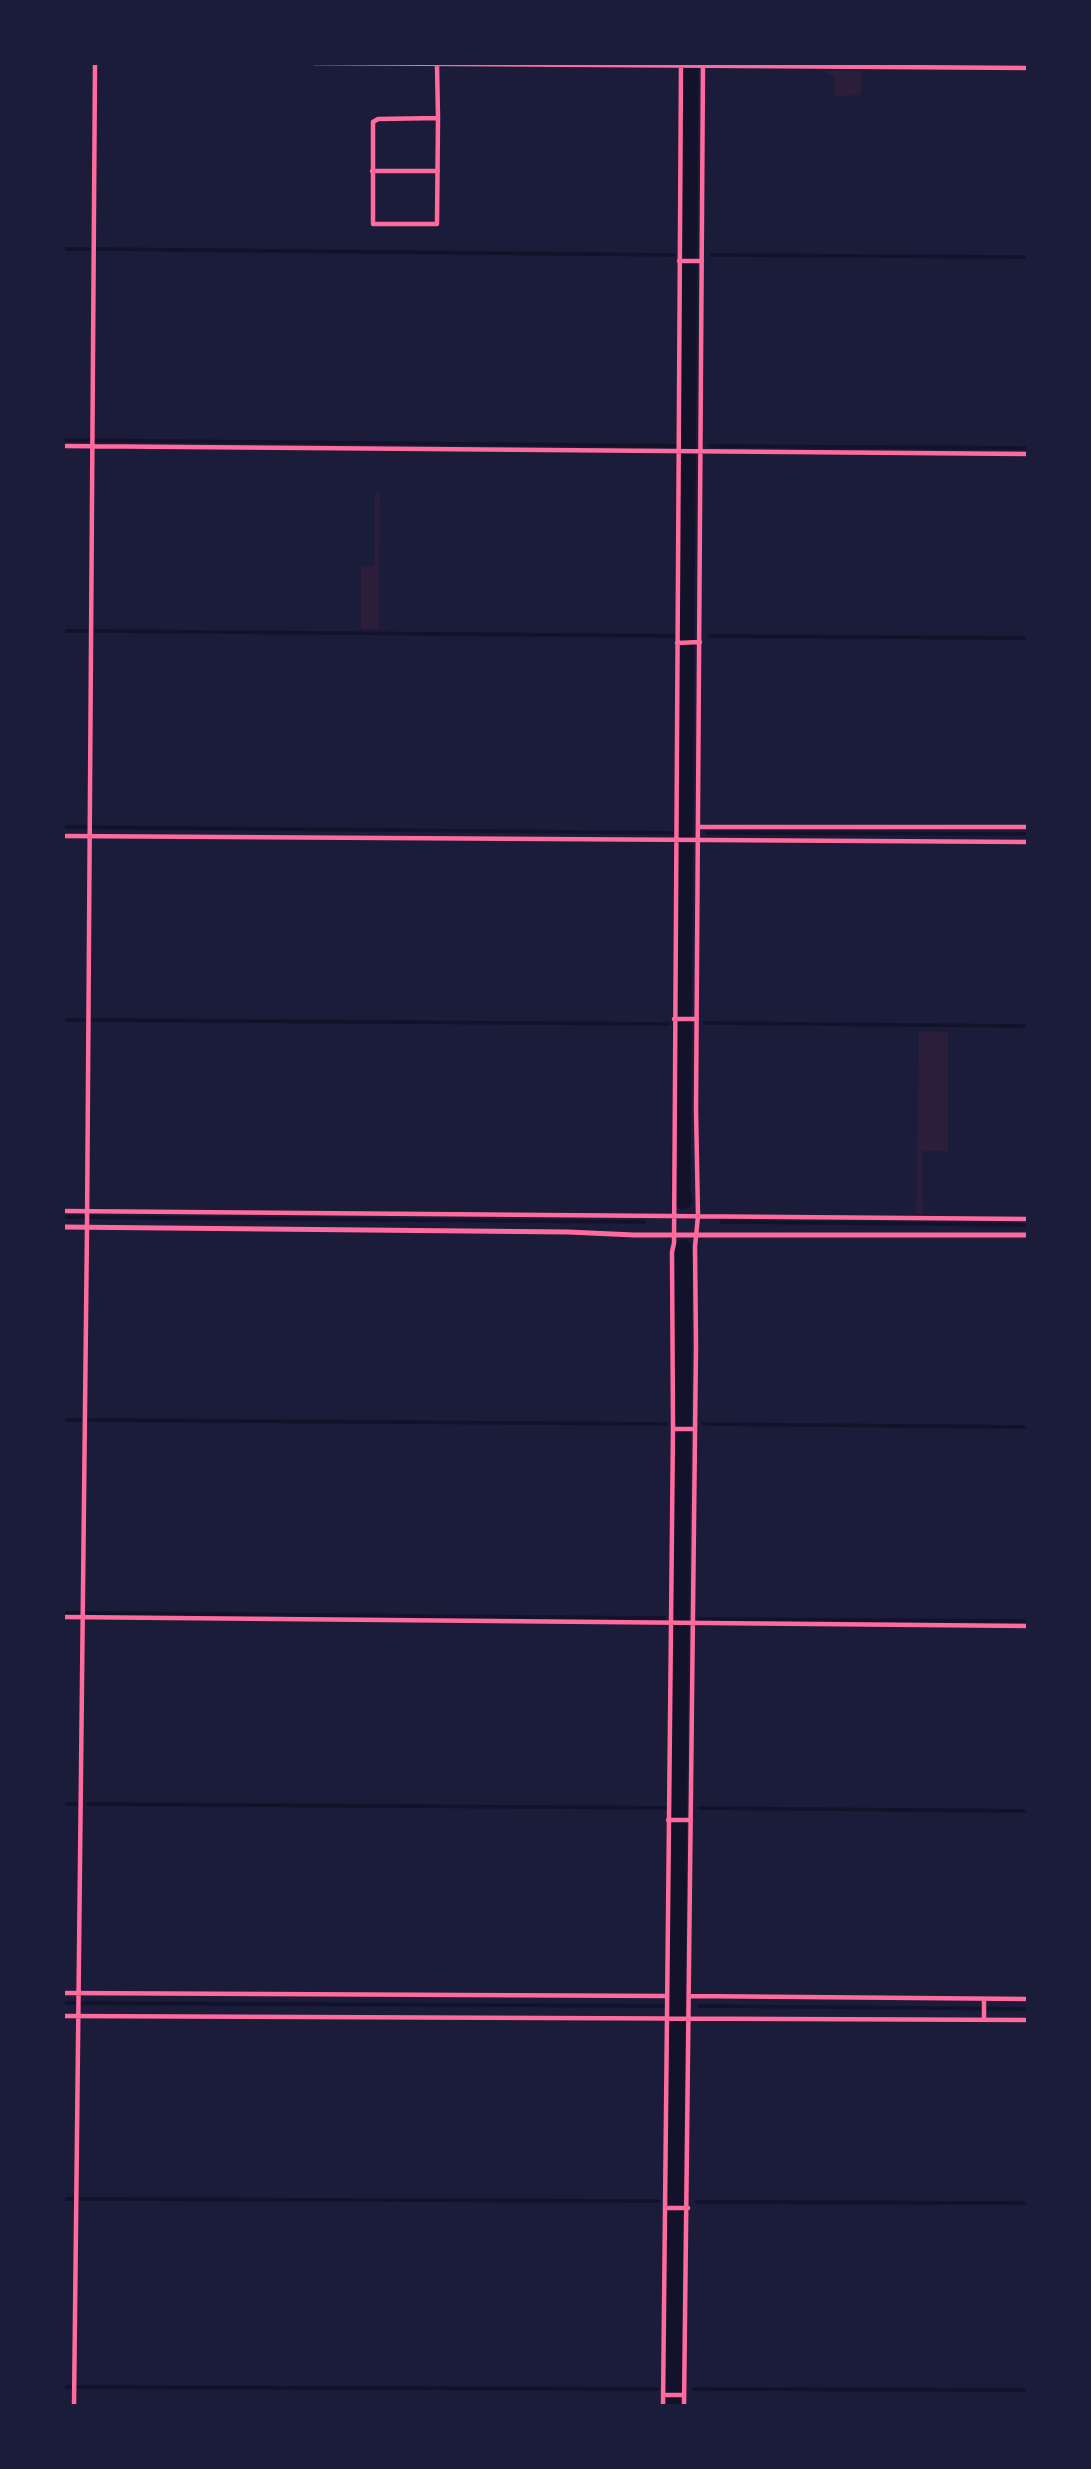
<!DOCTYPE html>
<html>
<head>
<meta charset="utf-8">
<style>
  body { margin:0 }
  #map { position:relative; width:1091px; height:2469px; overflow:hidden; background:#1b1b3a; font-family:"Sofia Sans Condensed",sans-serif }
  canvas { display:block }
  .frame { position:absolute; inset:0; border:65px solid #1b1b3a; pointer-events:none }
</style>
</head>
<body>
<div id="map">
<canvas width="1091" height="2469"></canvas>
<div class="frame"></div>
</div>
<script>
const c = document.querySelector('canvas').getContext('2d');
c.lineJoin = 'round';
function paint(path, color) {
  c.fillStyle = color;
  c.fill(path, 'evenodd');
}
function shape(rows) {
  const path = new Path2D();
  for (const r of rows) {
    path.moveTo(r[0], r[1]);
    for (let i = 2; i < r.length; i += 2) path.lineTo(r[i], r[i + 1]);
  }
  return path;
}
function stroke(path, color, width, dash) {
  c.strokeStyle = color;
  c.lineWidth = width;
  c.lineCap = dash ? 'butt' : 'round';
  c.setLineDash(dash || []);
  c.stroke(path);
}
const green = shape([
  [823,71,861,71,861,95,835,96,834,77],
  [375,493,380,493,379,629,361,629,361,566,375,566],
  [919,1031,948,1032,948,1151,922,1151,923,1213,916,1214]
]);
const stream = shape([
  [63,249,89,249],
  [98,249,674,255],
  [683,255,692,255],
  [712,255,1028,257],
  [63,440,691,446],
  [710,446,1028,448],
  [63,631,87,631],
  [95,631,690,636],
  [710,636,1028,638],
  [63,827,689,833],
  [708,833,1028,834],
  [63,1020,84,1020],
  [93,1020,669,1024],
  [705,1023,1028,1026],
  [678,1024,687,1023],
  [63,1217,644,1222],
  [722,1222,1028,1225],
  [63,1420,80,1420],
  [90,1420,666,1424],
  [677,1424,686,1425],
  [703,1424,1028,1427],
  [63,1613,79,1613],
  [87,1613,664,1618],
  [675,1618,684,1618],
  [699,1619,1028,1621],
  [63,1804,77,1804],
  [88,1804,682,1808],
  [699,1808,1028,1811],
  [63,2003,681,2006],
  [699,2006,1028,2009],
  [63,2199,73,2199],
  [81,2199,659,2201],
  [669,2201,678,2201],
  [697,2202,1028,2203],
  [63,2387,657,2389],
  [667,2389,677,2389],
  [694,2389,1028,2390]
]);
const river = shape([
  [683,1200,681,1192,689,63],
  [672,2406,683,1249]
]);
const minor = shape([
  [314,63,1028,68],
  [437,65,438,118,437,224,373,224,373,122,378,119,438,118],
  [372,171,438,171],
  [679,261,702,261],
  [63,446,1028,454],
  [677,643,700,642],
  [698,827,1028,827],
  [63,836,1028,842],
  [674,1019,697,1019],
  [63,1211,1028,1219],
  [673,1429,695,1429],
  [63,1617,1028,1626],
  [668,1820,691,1820],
  [63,1993,666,1996],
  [689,1996,1028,1999],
  [984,1999,984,2020],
  [63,2016,1028,2020],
  [665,2208,688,2208],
  [666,2395,684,2395],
  [74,2406,87,1228,95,63],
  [663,2406,673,1428,672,1252,674,1243,681,63],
  [684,2406,696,1346,695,1247,698,1216,696,1109,703,63]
]);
const tertiary = shape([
  [63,1227,568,1232,634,1235,1028,1235]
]);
paint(green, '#2a1e3b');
stroke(stream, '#12122b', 3.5);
stroke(river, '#12122b', 19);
stroke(minor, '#ff6b9d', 4.5);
stroke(tertiary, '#ff6b9d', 5);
</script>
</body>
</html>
